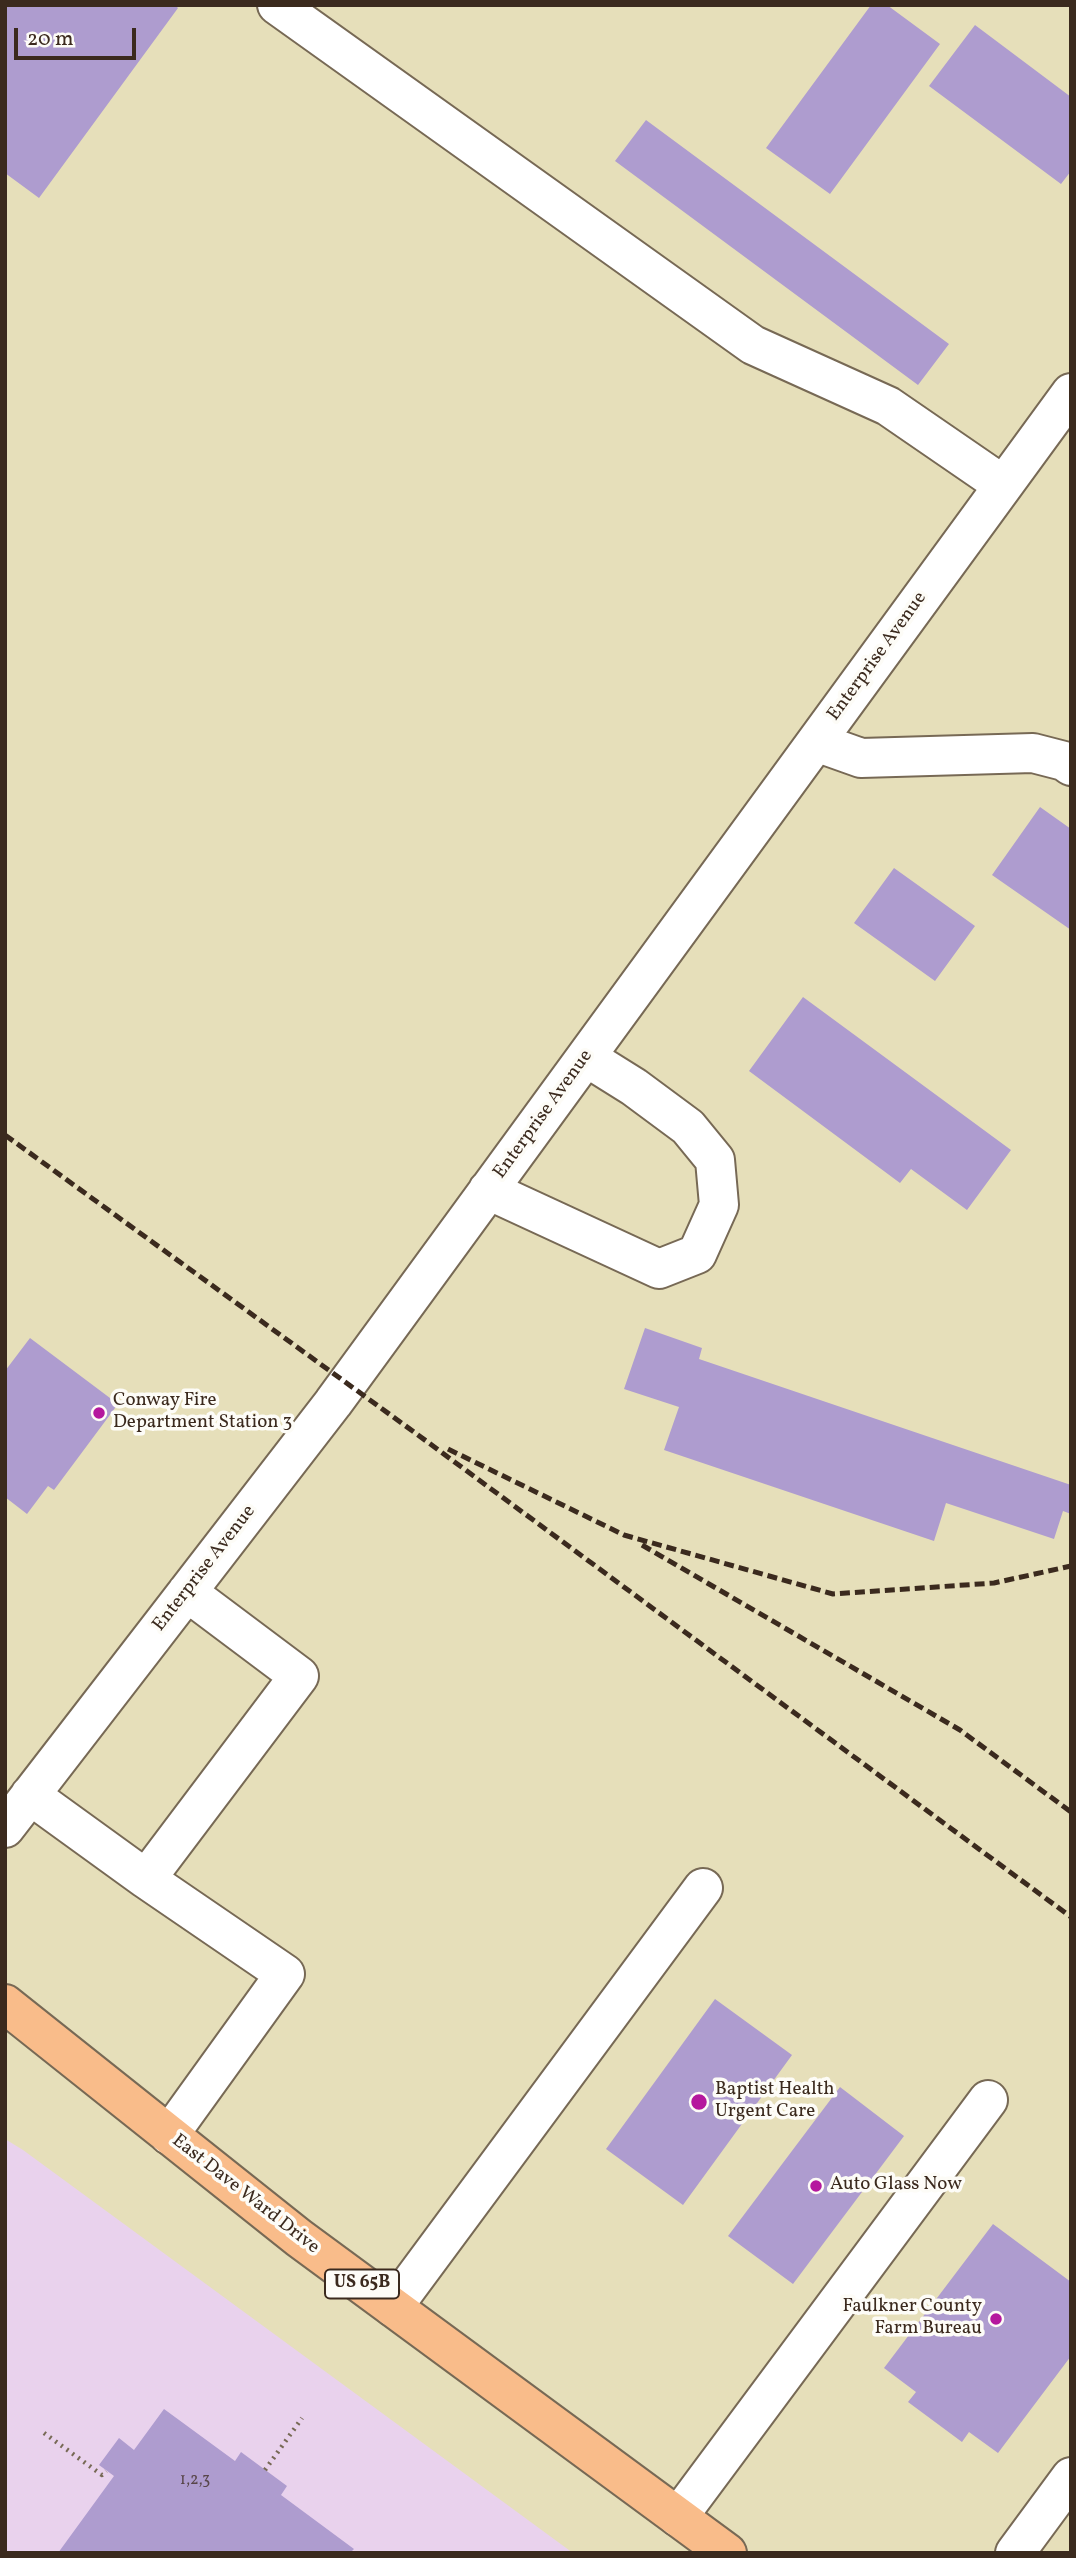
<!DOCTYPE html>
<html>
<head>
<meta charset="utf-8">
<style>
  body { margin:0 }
  #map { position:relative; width:1076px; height:2558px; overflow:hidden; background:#e6dfba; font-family:Vollkorn,serif }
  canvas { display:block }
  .frame { position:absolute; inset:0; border:7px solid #3b2a1e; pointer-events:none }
  .scale { position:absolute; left:14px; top:28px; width:122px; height:32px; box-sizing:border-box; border:4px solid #3b2a1e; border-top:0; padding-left:9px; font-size:21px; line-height:24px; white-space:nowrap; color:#3b2a1e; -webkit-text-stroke:5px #fdfcf7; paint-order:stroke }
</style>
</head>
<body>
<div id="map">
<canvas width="1076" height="2558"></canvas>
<div class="frame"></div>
<div class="scale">20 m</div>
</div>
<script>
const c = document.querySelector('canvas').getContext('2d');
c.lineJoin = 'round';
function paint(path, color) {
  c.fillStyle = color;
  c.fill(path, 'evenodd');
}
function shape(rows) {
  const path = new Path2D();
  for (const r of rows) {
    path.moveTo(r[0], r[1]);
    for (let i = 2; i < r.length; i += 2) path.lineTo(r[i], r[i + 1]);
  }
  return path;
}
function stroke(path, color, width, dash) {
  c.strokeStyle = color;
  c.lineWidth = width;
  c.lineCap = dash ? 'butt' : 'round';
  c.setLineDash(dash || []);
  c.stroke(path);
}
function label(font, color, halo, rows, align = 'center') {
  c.font = font + ' Vollkorn,serif';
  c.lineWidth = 7;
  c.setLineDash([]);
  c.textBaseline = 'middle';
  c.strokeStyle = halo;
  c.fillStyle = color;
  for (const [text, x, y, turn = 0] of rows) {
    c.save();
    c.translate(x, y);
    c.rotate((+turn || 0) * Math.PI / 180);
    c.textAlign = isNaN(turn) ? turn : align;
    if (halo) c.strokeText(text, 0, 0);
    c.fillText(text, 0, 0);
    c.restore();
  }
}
const built = shape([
  [5,2139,23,2150,573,2553,5,2553]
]);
const building = shape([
  [5,5,175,5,178,8,39,198,5,173],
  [871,5,887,5,940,44,830,194,766,148],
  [975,25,1071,97,1071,171,1061,184,929,86],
  [646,120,949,344,918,385,615,161],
  [1040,807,1071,829,1071,930,992,875],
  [894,868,975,926,935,981,854,923],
  [803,997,1011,1150,967,1210,911,1169,900,1183,749,1071],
  [645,1328,702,1348,699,1359,1071,1485,1071,1514,1063,1511,1054,1539,946,1503,934,1541,664,1450,679,1407,624,1389],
  [30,1338,118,1404,54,1490,48,1486,27,1514,5,1497,5,1371],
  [715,1999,792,2055,683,2205,606,2149],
  [840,2087,904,2136,793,2284,728,2236],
  [993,2224,1071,2282,1071,2356,998,2453,969,2432,962,2442,908,2402,916,2392,884,2368],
  [164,2409,235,2461,241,2452,287,2486,281,2495,354,2549,350,2553,58,2553,114,2476,99,2465,119,2438,134,2450]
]);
const path = shape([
  [44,2433,102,2475,106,2471],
  [265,2470,302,2418]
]);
const minor = shape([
  [277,5,753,345,888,406,1003,485],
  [816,742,861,758,1033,753,1064,761,1071,766],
  [488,1190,659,1269,697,1254,719,1205,715,1160,688,1127,634,1087,586,1057],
  [30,1795,146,1879,299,1676,187,1592],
  [5,1828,333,1403,1071,393],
  [146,1879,285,1974,169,2135],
  [393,2307,703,1888],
  [678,2517,988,2100],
  [1015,2553,1071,2477]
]);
const major = shape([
  [5,2004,299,2238,727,2553]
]);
const rail = shape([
  [5,1135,414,1432,1071,1917],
  [448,1449,624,1535,833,1594,994,1583,1071,1566],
  [642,1545,960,1730,1071,1812]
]);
const markers = [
  [99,1413,7,"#b5179e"],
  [699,2102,9,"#b5179e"],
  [816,2186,7,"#b5179e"],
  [996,2319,7,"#b5179e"]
];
const numberNames = [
  ["1,2,3",195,2481]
];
const shields = [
  [362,2284,74]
];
const shieldNames = [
  ["US 65B",362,2284]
];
const streetNames = [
  ["Enterprise Avenue",878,657,-54],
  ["Enterprise Avenue",544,1115,-54],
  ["Enterprise Avenue",205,1569,-52],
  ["East Dave Ward Drive",245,2195,38]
];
const poiNames = [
  ["Conway Fire",113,1402],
  ["Department Station 3",113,1424],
  ["Baptist Health",715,2091],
  ["Urgent Care",715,2113],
  ["Auto Glass Now",830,2186],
  ["Faulkner County",982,2308,"right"],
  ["Farm Bureau",982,2330,"right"]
];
paint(built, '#e9d2ed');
paint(building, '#ae9ccf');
stroke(minor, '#776955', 42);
stroke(major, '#776955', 42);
stroke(path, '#776955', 4.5, [2, 5]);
stroke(minor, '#fff', 38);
stroke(major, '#f9bc8a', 38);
stroke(rail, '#3b2a1e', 5, [10, 5]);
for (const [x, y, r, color] of markers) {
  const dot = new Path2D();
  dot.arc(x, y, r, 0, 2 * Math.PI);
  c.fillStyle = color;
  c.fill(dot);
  stroke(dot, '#fdfcf7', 2.5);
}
label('16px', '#58464a', null, numberNames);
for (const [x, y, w] of shields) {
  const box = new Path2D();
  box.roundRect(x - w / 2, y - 14.5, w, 29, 5);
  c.fillStyle = '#fdfcf7';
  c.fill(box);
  stroke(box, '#3b2a1e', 2);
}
label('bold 18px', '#3b2a1e', null, shieldNames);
label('19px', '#3b2a1e', '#fdfcf7', streetNames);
label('19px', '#3b2a1e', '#fdfcf7', poiNames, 'left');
</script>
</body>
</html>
